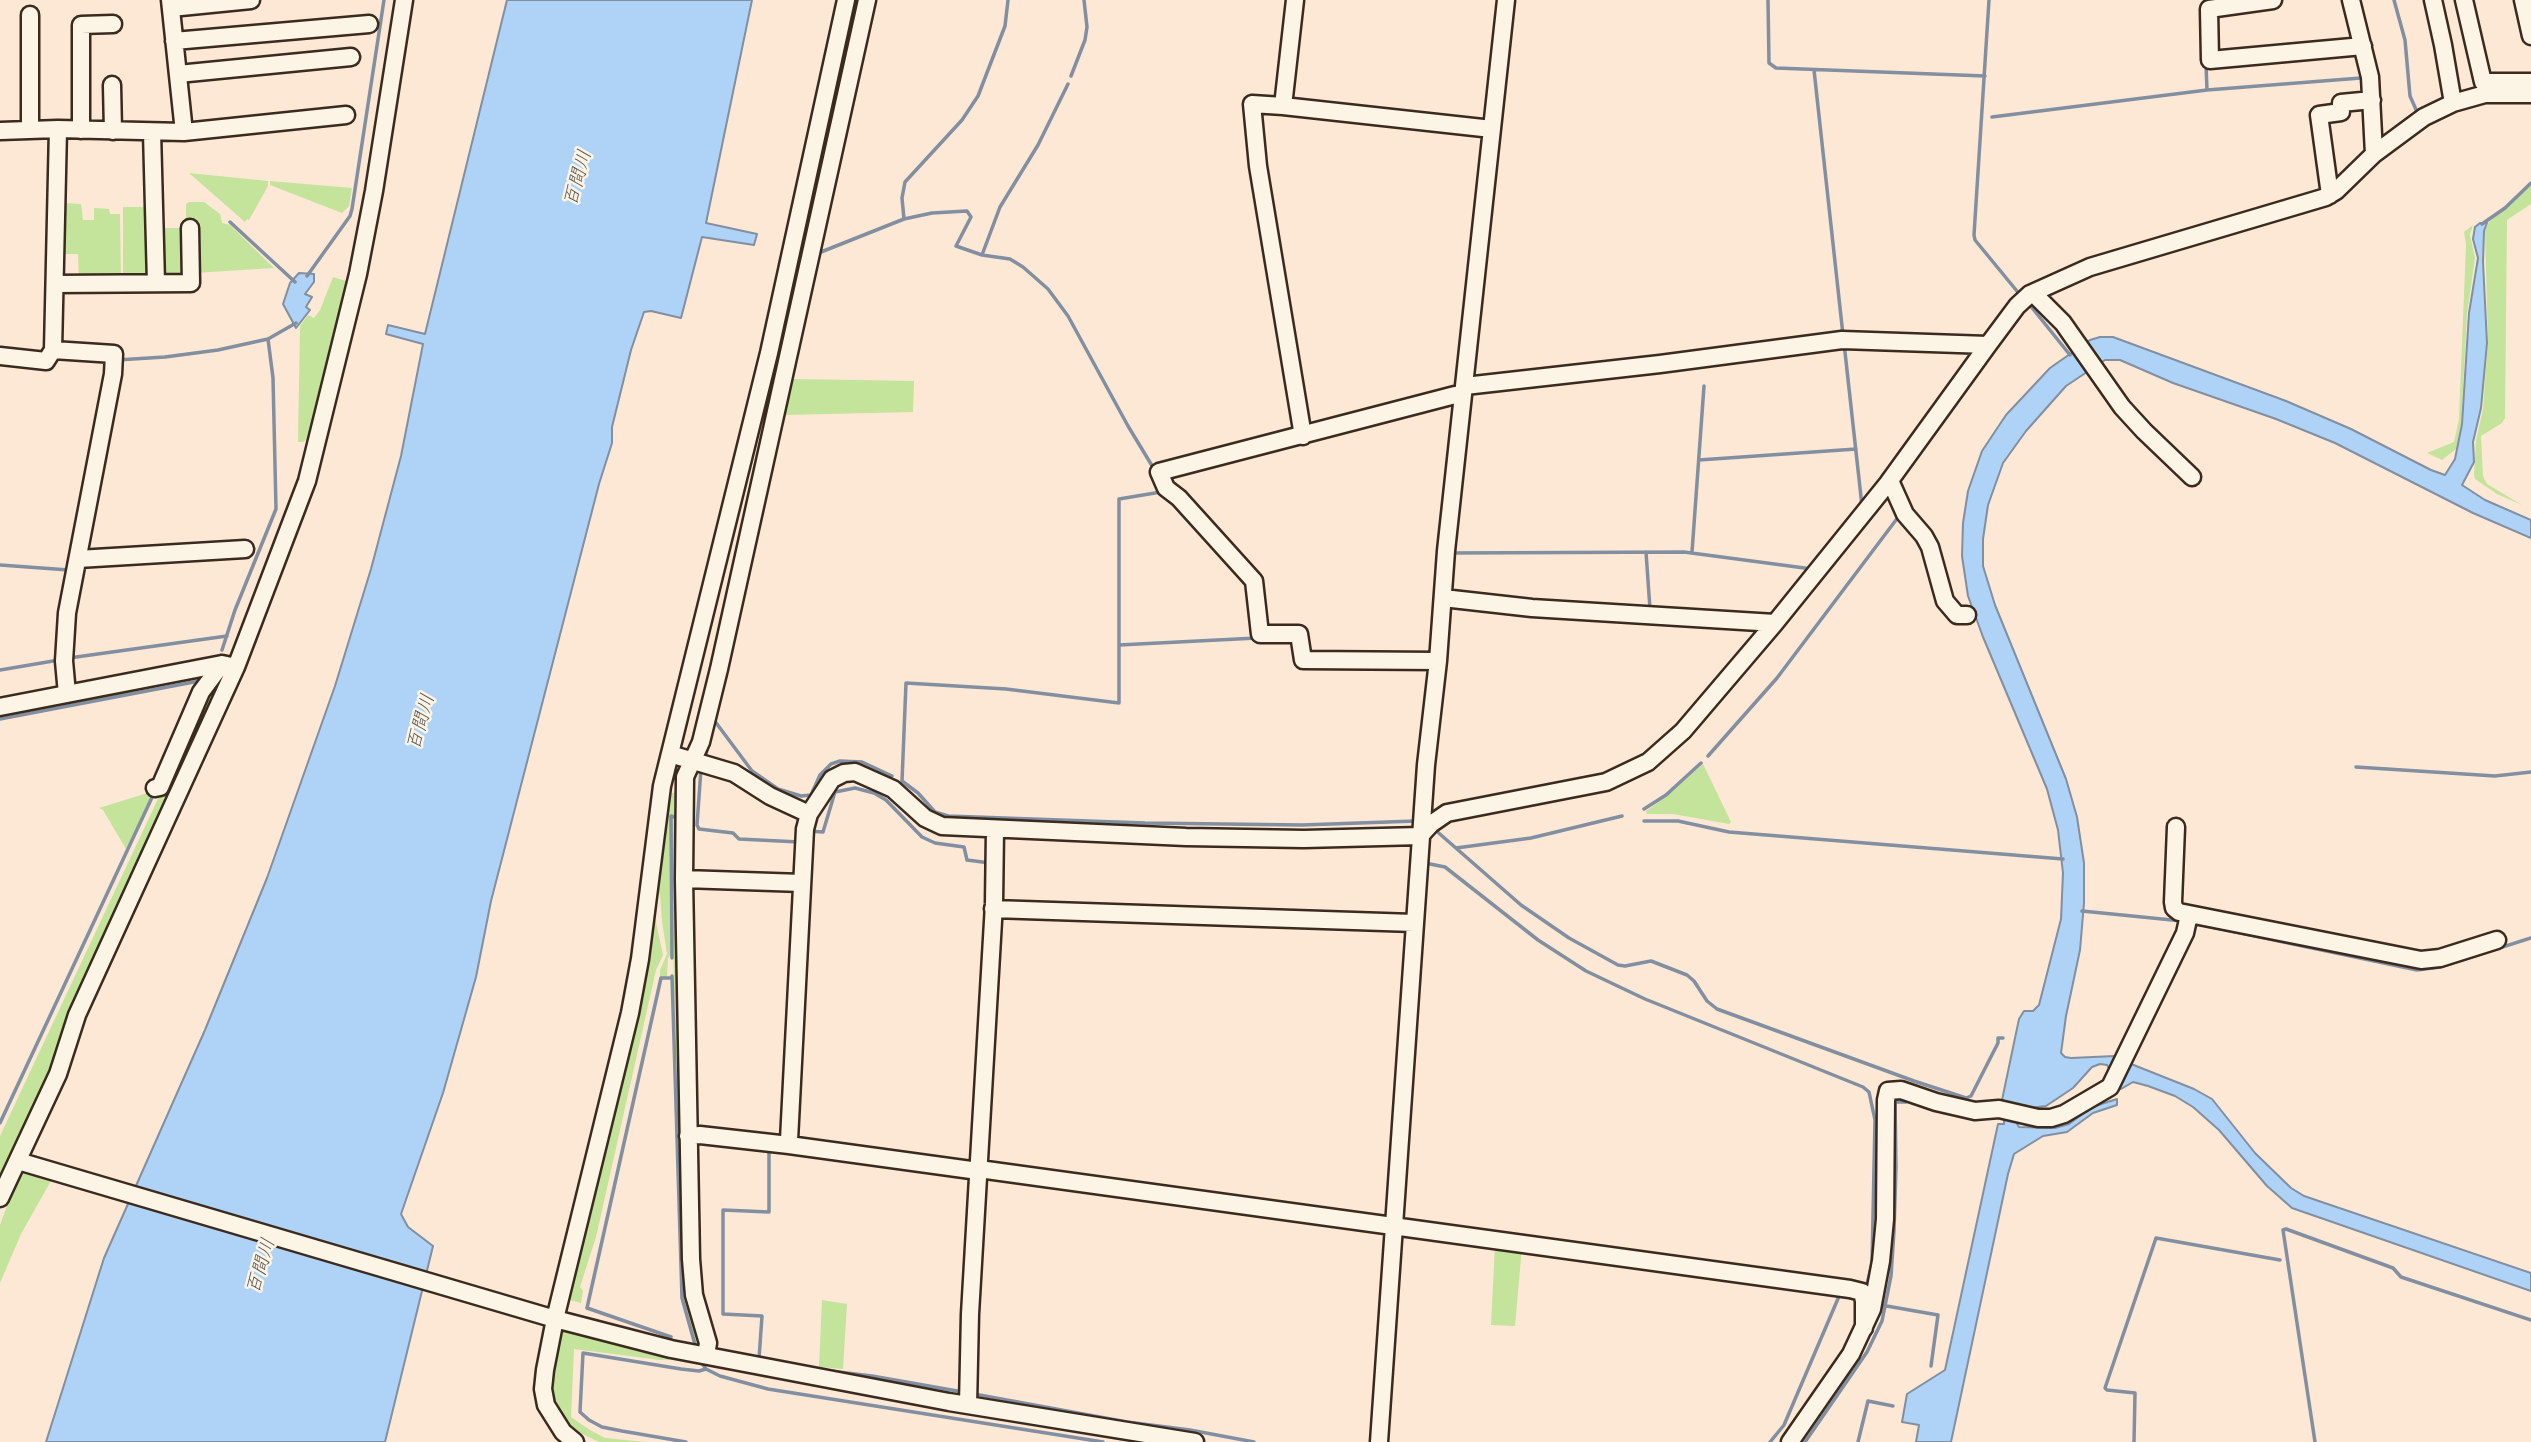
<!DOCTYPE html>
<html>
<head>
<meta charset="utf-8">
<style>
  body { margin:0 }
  canvas { display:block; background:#fde7d5 }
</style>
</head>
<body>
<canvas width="2531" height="1442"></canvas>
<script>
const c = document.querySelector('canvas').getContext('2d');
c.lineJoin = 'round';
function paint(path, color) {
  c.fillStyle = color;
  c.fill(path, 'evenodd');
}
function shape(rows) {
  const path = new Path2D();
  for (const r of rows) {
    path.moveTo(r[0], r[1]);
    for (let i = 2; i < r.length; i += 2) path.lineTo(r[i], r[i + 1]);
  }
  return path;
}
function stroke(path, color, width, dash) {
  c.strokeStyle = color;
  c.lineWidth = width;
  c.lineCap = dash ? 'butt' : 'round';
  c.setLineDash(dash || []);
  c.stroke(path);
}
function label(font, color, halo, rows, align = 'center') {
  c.font = font + ' Delius,"Klee One",sans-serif';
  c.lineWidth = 5;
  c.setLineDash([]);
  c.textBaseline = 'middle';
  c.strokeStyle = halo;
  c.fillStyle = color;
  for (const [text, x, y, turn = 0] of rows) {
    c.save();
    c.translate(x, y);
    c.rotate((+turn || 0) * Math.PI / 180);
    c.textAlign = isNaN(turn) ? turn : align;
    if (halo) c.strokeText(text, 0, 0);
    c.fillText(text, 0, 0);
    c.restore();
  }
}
const green = shape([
  [189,173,268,181,268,186,249,220,247,219,245,222],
  [270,181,352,188,349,206,342,213,270,185],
  [2531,186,2531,204,2507,220,2505,418,2502,423,2481,436,2483,476,2487,484,2522,505,2497,494,2475,479,2474,475,2476,440,2483,409,2488,342,2485,231,2489,222],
  [189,202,204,202,220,214,222,223,230,225,274,268,194,273,186,226,186,204],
  [62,203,81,204,83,220,94,220,94,208,109,209,110,214,120,214,121,281,79,279,78,254,60,254],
  [123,207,150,207,152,277,123,279],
  [2473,225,2470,235,2475,258,2467,314,2461,424,2456,449,2442,460,2427,453,2454,442,2459,419,2466,245,2464,232],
  [158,228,186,228,187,276,160,279],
  [333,277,349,282,311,437,303,442,298,442,300,326,308,315,314,318,320,310],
  [793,379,914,381,913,412,785,415],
  [218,676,221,686,53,1070,0,1182,0,1136,157,801,201,697],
  [134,688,135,692,0,719,0,714],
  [1703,764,1731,822,1729,824,1673,814,1647,814,1646,811,1666,797],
  [154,791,126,849,103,810,99,808],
  [675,792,678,794,685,1143,705,1342,700,1346,696,1346,684,1298,674,992,671,815,671,954,668,958,667,977,660,977,660,970,667,954,662,921,660,895,655,887,665,797],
  [654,913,663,955,656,970,596,1237,580,1287,583,1291,581,1303,566,1299],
  [26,1170,52,1179,21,1234,0,1283,0,1225,19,1173],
  [1495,1244,1522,1247,1515,1326,1491,1325],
  [822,1300,847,1304,843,1369,819,1367],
  [564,1327,688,1359,660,1360,574,1349,571,1417,590,1430,605,1438,646,1442,599,1442,570,1428,556,1411,552,1398,552,1372,558,1334]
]);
const water = shape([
  [507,0,752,0,706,223,757,234,754,245,702,237,681,318,651,311,644,312,631,350,612,427,612,443,599,484,491,901,476,977,443,1093,401,1214,408,1227,433,1246,385,1442,46,1442,104,1258,205,1030,267,878,335,686,371,569,401,456,423,344,386,334,388,325,425,334,507,0],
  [2480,223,2487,223,2484,231,2483,262,2487,343,2481,408,2473,442,2474,462,2462,485,2485,500,2531,520,2531,538,2473,513,2335,443,2276,419,2173,383,2120,360,2105,360,2066,386,2026,431,2003,463,1988,505,1983,539,1983,566,1995,605,2066,779,2077,817,2084,863,2084,903,2080,950,2066,1016,2061,1053,2065,1057,2071,1058,2115,1056,2116,1058,2194,1089,2212,1099,2255,1153,2291,1188,2304,1196,2531,1273,2531,1291,2292,1208,2267,1186,2219,1130,2193,1107,2175,1096,2148,1086,2133,1082,2121,1089,2107,1065,2100,1064,2092,1067,2073,1088,2046,1106,2023,1109,2009,1107,2002,1100,2019,1019,2024,1011,2033,1011,2039,1005,2061,919,2063,873,2058,830,2047,789,1983,637,1968,596,1962,556,1963,523,1968,491,1982,451,2006,415,2050,368,2090,340,2100,337,2113,337,2286,401,2351,429,2431,470,2445,475,2455,459,2462,424,2469,313,2478,258,2473,239,2475,227,2480,223],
  [299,273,314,274,314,282,305,294,312,297,306,307,310,310,296,328,283,304,290,283,299,273],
  [2117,1099,2117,1105,2093,1113,2067,1132,2043,1136,2014,1154,2008,1174,1951,1442,1916,1442,1919,1425,1902,1422,1907,1394,1945,1370,1998,1124,2004,1124,2004,1120,2016,1122,2019,1127,2055,1128,2069,1124,2092,1107,2117,1099]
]);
const stream = shape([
  [162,0,175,125],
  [1768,0,1769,63,1776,68,1985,76],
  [1989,0,1974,235,1975,240,2021,296],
  [2394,0,2405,40,2410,96,2418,114,2420,113],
  [2206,65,2207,90],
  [1814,70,1843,335],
  [1071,76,1085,40,1087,27,1084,0],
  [1992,117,2207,90,2361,78],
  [904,219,902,198,905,182,962,120,978,96,1005,26,1008,0],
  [230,222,295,282],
  [2482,224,2505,208,2531,183],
  [817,252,821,252,904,219,932,213,967,211,971,217,956,246,982,255,1010,259,1023,267,1048,289,1068,316,1128,426,1154,469],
  [982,255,1000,207,1038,145,1068,84],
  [307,276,350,216,352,209,384,0],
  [2029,304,2070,355],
  [1844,343,1862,506],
  [117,360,165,357,218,350,268,339,296,323],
  [1699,460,1856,449],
  [1161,492,1119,499,1119,703,1006,689,906,683,902,781,918,793,935,812,948,816,1145,823,1302,825,1416,821],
  [1646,552,1650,609],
  [1692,552,1704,386],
  [1451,553,1684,552,1812,569],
  [0,565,69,570],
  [1119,645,1257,638],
  [222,650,235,610,276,509,273,378,268,339],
  [69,658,227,636],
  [0,670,59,660],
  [0,719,199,681],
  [714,720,752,771,778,789,801,796,811,795,820,775,831,764,840,761,862,762,892,776],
  [706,755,708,743],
  [1708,756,1777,678,1899,516],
  [2356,767,2495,776,2531,772],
  [701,769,697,825,699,829,733,833,739,839,799,842],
  [1644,809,1666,795,1701,763],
  [1644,821,1678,821,1729,832,2063,859],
  [1433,828,1521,905,1569,938,1618,965,1625,966,1651,961,1687,975,1694,981,1707,1001,1717,1009,1914,1081,1966,1098,1971,1096,1998,1043,1998,1038,2003,1038],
  [809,831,823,832,835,792,855,788,874,793,886,800,922,837,935,843,964,847,967,860,990,863],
  [1456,848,1531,838,1622,816],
  [1425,863,1445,867,1538,940,1586,971,1645,999,1863,1087,1869,1092,1875,1120,1872,1264,1866,1288],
  [2082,911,2182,921],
  [2193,923,2417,970,2440,967,2531,938],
  [672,958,671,816,674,817],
  [672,976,682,1298,696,1348],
  [670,978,661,978,587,1308,671,1337],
  [0,1123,155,791],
  [1881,1305,1938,1315,1931,1366],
  [699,1359,706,1369,720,1376,768,1389,1103,1442],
  [762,1360,759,1359,762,1316,723,1314,723,1210,769,1212,769,1149],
  [822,1370,872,1376,963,1392],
  [974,1394,1127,1422,1190,1430,1254,1442],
  [686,1442,622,1431,602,1427,589,1420,580,1412,583,1353,681,1369,699,1371,706,1369],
  [1770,1442,1784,1425,1840,1294],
  [1805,1442,1867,1352,1882,1321,1891,1276,1894,1231,1896,1167,1895,1102,1906,1102,1906,1098],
  [1858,1442,1868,1401,1893,1406],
  [2134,1442,2135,1393,2107,1390,2105,1388,2156,1238,2280,1260],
  [2315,1442,2283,1230,2286,1229,2393,1268,2401,1277,2531,1320]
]);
const minor = shape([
  [2273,0,2209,9,2210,60,2363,46],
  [2351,0,2370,77,2374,154],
  [2433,0,2443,45,2453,103],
  [2464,0,2483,82,2531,82],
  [2523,0,2531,36],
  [171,8,251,0],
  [30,15,30,130],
  [174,41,369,24],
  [178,74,351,57],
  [112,85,113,131],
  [1283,106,1295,0],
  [81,130,81,25,113,24],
  [0,131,58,129,184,132,170,0],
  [152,132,156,283],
  [184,132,346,115],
  [2330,195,2319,115,2341,112,2341,103,2372,100],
  [55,284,191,283,190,228],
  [2030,294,2037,297,2063,323,2122,407,2144,431,2192,477],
  [53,350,114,354,113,374,67,613,64,661,67,694],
  [0,356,46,361,53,350,58,129],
  [1465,386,1660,364,1842,340,1988,345],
  [1303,436,1258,166,1252,104,1283,106,1492,129],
  [1888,483,1892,485,1905,514,1924,536,1930,547,1945,601,1957,615,1967,615],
  [78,559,245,549],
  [1443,598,1532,608,1775,623],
  [1438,661,1303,660,1299,634,1260,634,1254,581,1179,498,1166,488,1159,472,1455,395,1463,395],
  [0,707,222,664,236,667],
  [670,754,734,773,770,796,809,814,832,779,844,773,855,772,893,789,925,818,942,826,1186,837,1304,839,1420,836,1431,824,1447,813,1606,782,1648,762,1683,731,1775,623,1888,483,1988,345,2017,306,2030,294,2090,267,2326,197,2336,191,2374,154,2424,117,2453,103,2485,94,2531,94],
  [155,788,160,787,201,692,222,664],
  [2176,827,2173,902,2174,908,2179,912,2421,960,2440,958,2497,940],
  [684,879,802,883],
  [993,909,1414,923],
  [688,1136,700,1135,789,1145,971,1170,979,1169,1850,1289,1862,1292,1864,1301,1864,1328],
  [789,1140,805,829,809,814],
  [18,1161,555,1319,671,1349,949,1402,1195,1442],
  [0,1198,58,1074,77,1015,236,667,307,481,358,274,374,191,404,0],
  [706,1355,708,1343,694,1295,691,1259,684,879,685,777,701,742,719,669,867,0],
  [968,1405,970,1314,994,904,995,830],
  [575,1442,563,1432,546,1405,543,1389,545,1370,555,1319,630,1013,640,959,662,786,769,353,846,0],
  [1379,1442,1426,765,1438,661,1446,551,1506,0],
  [1790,1442,1851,1354,1872,1309,1881,1261,1885,1219,1886,1100,1888,1091,1901,1090,1936,1102,1975,1111,1999,1109,2038,1118,2051,1118,2064,1114,2110,1087,2185,933,2189,915]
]);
const waterNames = [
  ["百間川",578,178,-74],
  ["百間川",421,722,-74],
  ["百間川",261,1266,-73]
];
paint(green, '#c4e49c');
paint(water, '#afd2f7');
stroke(water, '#818fa0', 2);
stroke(stream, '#818fa0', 3.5);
stroke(minor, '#3b2a1e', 21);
stroke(minor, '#fcf5e5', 16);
label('italic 19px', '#585454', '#fcf5e5', waterNames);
</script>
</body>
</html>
